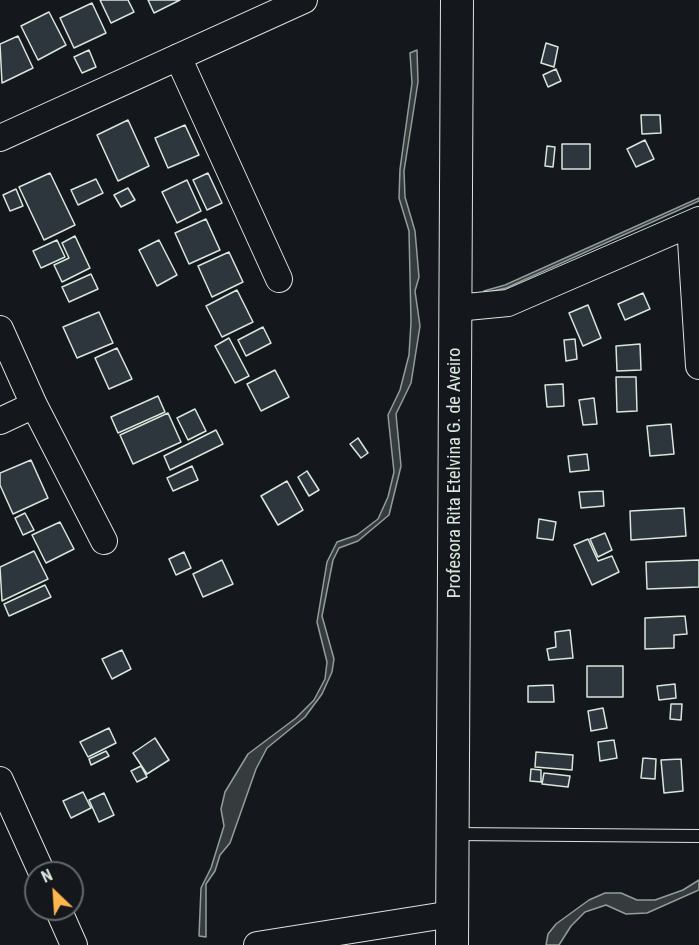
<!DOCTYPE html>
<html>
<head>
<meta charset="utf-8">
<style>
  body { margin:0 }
  #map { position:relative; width:699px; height:945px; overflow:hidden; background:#14181c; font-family:"Roboto Condensed",sans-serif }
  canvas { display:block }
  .north { position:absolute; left:24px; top:861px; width:60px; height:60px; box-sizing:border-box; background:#14181c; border:2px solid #626a69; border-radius:50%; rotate:335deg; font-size:16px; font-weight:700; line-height:24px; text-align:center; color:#d8e6dc }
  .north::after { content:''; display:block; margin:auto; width:21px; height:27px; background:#ffb74d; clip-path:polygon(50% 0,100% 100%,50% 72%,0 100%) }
</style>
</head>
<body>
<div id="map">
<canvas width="699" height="945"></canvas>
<div class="north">N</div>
</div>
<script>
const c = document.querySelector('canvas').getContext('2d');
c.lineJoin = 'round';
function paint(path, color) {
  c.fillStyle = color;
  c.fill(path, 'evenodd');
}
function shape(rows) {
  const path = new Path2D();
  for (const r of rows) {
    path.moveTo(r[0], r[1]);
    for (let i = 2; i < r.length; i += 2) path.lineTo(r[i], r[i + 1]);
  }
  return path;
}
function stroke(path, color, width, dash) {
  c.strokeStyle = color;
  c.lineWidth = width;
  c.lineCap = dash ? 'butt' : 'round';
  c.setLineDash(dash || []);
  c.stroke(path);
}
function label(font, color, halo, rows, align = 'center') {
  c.font = font + ' "Roboto Condensed",sans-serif';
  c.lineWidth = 4.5;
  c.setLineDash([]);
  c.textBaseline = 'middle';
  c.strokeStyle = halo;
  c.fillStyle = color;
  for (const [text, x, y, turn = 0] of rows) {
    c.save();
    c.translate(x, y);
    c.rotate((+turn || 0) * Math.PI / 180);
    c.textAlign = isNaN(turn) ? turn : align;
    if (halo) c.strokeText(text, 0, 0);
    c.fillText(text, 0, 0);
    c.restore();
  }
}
const water = shape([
  [417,50,418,82,404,171,405,197,415,231,419,277,415,291,420,326,411,383,396,414,401,466,389,515,358,541,339,548,333,560,322,616,334,659,332,672,322,694,305,717,267,748,256,769,230,843,220,855,215,871,206,884,206,937,199,936,201,888,211,868,224,826,221,809,225,792,248,754,296,718,314,700,325,679,327,662,317,622,327,562,337,542,357,535,378,519,388,497,394,472,388,415,400,390,409,355,411,322,409,231,399,198,400,169,412,83,410,53,417,50],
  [699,198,699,201,506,288,485,293,484,291,505,285,699,198],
  [699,880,699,890,647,913,626,914,606,905,585,912,571,926,559,945,546,945,548,934,556,924,589,900,605,893,621,893,637,900,655,900,683,890,699,880]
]);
const building = shape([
  [100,0,128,0,134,12,111,23,100,0],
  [148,0,180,0,154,13,148,0],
  [92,3,106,33,74,48,60,18,92,3],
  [49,12,66,45,38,60,21,26,49,12],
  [18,36,33,68,2,83,0,44,18,36],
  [546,43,558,47,554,67,541,63,546,43],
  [89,50,96,67,82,73,74,57,89,50],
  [556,69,561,81,548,87,543,75,556,69],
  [641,115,660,115,661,133,642,134,641,115],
  [128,120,149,166,118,181,97,135,128,120],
  [185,125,199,155,168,168,155,138,185,125],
  [645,140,654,159,636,167,627,149,645,140],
  [562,144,590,144,590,169,562,169,562,144],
  [547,146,555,147,553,167,545,166,547,146],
  [50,173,75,225,44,240,19,187,50,173],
  [208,173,222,203,207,210,193,180,208,173],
  [96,179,103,193,78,205,71,190,96,179],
  [187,180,201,211,177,223,162,192,187,180],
  [128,188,135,200,121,207,114,195,128,188],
  [16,189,23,206,10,211,3,195,16,189],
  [206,219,220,250,189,264,175,233,206,219],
  [75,236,90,268,62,282,54,265,69,258,62,243,75,236],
  [57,240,65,257,41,268,33,251,57,240],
  [159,240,177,275,157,286,139,250,159,240],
  [229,252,243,282,212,297,198,266,229,252],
  [91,274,98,289,69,302,62,287,91,274],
  [237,290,253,322,222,337,206,306,237,290],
  [643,293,650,309,625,320,618,304,643,293],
  [588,305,601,338,583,346,569,313,588,305],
  [99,312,113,343,77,358,63,327,99,312],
  [263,327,271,343,246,356,238,340,263,327],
  [229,338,249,376,235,383,215,346,229,338],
  [575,339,577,359,566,361,564,340,575,339],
  [640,344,641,370,617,371,616,346,640,344],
  [117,348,132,379,109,389,95,358,117,348],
  [275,370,289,397,261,411,247,384,275,370],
  [616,377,636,377,637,411,617,412,616,377],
  [563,384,564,406,547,407,545,385,563,384],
  [158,396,165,412,118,433,111,417,158,396],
  [594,398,597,424,583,425,579,400,594,398],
  [195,409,206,431,188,440,177,418,195,409],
  [168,413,181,442,133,464,120,435,168,413],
  [671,424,674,454,650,456,647,426,671,424],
  [216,430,223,444,170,470,164,456,216,430],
  [358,438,368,453,361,458,350,444,358,438],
  [587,454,589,470,570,472,568,456,587,454],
  [31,460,48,498,13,514,0,485,0,473,31,460],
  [192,466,198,480,173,491,167,478,192,466],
  [307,471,319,490,309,496,298,477,307,471],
  [287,481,303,510,278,525,261,496,287,481],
  [603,491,604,506,581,508,579,492,603,491],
  [684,508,686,536,631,540,630,511,684,508],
  [25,513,34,530,23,535,15,518,25,513],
  [539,519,556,522,553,540,537,538,539,519],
  [60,522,74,549,46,563,32,535,60,522],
  [605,533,612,550,598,557,590,539,605,533],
  [588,539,598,561,612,556,619,572,592,585,574,545,588,539],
  [34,551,48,579,2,601,0,567,34,551],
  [184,552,191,568,176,575,169,559,184,552],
  [222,560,233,584,203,597,193,574,222,560],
  [699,560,699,587,647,589,646,562,699,560],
  [45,585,51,597,9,616,4,604,45,585],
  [685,616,687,634,674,635,674,648,645,649,645,618,685,616],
  [570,630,573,658,549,660,547,649,556,647,555,632,570,630],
  [122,650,131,669,112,679,102,659,122,650],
  [587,666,623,666,623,697,587,697,587,666],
  [675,684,676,698,659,700,657,686,675,684],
  [553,685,554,702,528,702,528,686,553,685],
  [671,704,682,704,681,720,670,719,671,704],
  [603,708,607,728,591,731,588,711,603,708],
  [109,728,116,743,88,757,80,742,109,728],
  [155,738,169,760,147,774,133,753,155,738],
  [614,740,617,758,600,761,598,742,614,740],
  [106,751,109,756,91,765,89,759,106,751],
  [536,752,573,755,572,770,535,767,536,752],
  [643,758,656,759,655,779,641,778,643,758],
  [681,759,683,791,664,793,661,760,681,759],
  [141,766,147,777,137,782,131,771,141,766],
  [531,769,541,770,541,782,530,781,531,769],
  [544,773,570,776,568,787,542,784,544,773],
  [83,792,91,808,71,818,63,801,83,792],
  [104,793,114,815,99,822,89,800,104,793]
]);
const service = shape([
  [454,834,699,836]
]);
const minor = shape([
  [178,57,279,279],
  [0,138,304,0],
  [690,225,699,366],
  [456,308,508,303,699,220],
  [0,329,34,405,104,541],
  [0,421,34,405],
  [0,780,42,873],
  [58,909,74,945],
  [257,945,452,914]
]);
const tertiary = shape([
  [452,945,457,0]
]);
const streetNames = [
  ["Profesora Rita Etelvina G. de Aveiro",455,473,-90]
];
paint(water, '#363b3e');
stroke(water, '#939e99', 1.5);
paint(building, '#2c363c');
stroke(building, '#d8e6dc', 1.5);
stroke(service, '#d8e6dc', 14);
stroke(minor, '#d8e6dc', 28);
stroke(tertiary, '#d8e6dc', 34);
stroke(service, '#14181c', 12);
stroke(minor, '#14181c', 26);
stroke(tertiary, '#14181c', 32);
label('18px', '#d8e6dc', '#14181c', streetNames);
</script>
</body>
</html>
